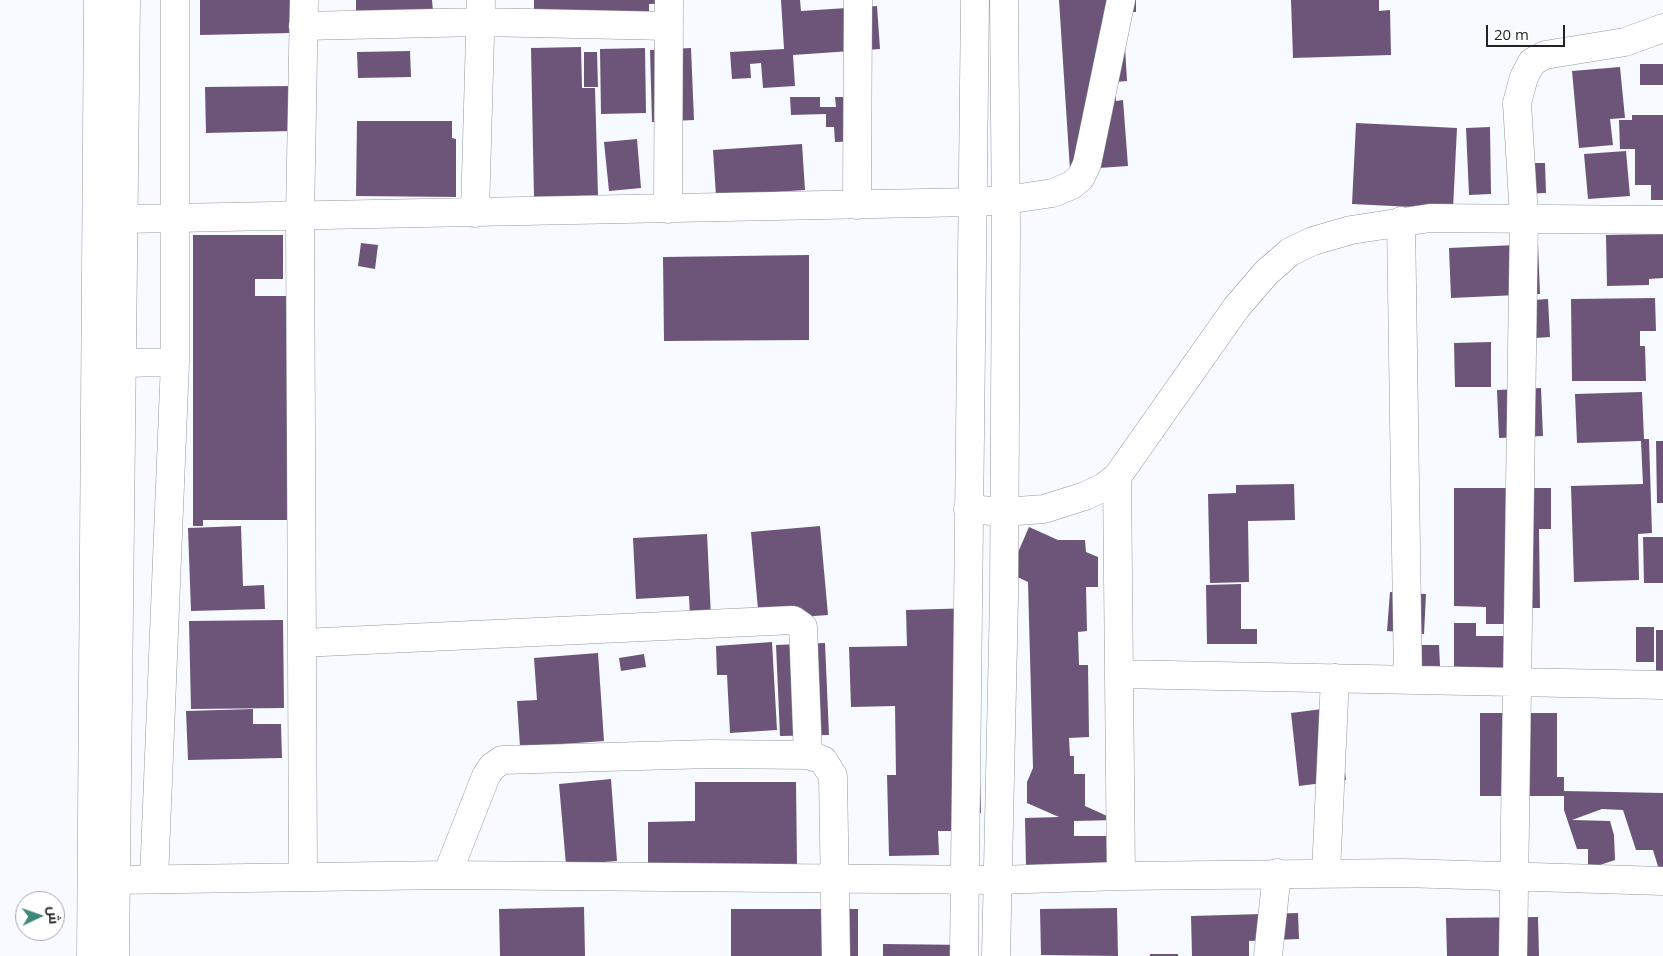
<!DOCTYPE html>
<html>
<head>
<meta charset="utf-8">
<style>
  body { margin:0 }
  #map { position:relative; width:1663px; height:956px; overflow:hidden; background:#f7fbff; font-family:"Open Sans",Cairo,sans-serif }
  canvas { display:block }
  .north { position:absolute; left:15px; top:891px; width:50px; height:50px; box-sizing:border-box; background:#fff; border:1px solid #a7a7a8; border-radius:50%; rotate:87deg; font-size:14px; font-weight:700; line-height:20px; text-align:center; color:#222325 }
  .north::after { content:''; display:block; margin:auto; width:18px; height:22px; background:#41867a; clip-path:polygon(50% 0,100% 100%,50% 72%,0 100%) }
  .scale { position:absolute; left:1486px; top:25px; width:79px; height:22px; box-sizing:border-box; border:2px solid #222325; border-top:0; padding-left:6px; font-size:15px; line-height:18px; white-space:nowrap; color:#222325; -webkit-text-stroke:4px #fff; paint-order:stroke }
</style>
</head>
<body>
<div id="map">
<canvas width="1663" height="956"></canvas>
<div class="north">ش</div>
<div class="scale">20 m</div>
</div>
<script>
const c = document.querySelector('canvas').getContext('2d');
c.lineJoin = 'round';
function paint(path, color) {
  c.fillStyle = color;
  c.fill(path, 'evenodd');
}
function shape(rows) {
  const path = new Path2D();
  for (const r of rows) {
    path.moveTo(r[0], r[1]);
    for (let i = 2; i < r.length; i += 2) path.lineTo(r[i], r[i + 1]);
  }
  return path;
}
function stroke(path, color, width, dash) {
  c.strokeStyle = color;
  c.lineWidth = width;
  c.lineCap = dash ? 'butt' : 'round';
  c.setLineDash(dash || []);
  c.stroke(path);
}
const building = shape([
  [200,0,290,0,291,33,200,35],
  [356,0,432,0,433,11,356,14],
  [534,0,681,0,682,3,649,4,649,14,534,17],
  [781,0,800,0,801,11,877,6,880,49,793,55,795,86,763,88,761,63,750,64,751,78,732,79,730,52,784,49],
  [1059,0,1136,0,1136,12,1123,12,1127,81,1115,82,1116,101,1123,100,1128,166,1070,170],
  [1291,0,1379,0,1379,11,1390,10,1391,55,1293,58],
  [581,47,582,88,595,88,598,196,534,198,531,48],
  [645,48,646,113,601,114,600,49],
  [691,48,694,120,652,122,650,50],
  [410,51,411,77,358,78,357,52],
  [584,52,597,52,598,87,584,87],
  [1640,64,1663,64,1663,85,1640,85],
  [1620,67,1625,118,1610,119,1613,145,1579,148,1572,71],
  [291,86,292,131,206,133,205,87],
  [790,97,820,97,820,107,836,107,835,97,857,97,863,141,835,142,834,127,826,127,826,114,791,115],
  [1632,115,1663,115,1663,200,1651,200,1651,185,1635,185,1635,149,1620,149,1619,120,1632,120],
  [357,121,452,121,452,138,456,139,456,197,356,196],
  [1356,123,1457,128,1453,209,1352,204],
  [1490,127,1491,194,1469,195,1466,128],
  [637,139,641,188,609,191,604,142],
  [802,144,805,190,716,196,713,150],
  [1626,151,1630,196,1588,199,1584,154],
  [1513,163,1545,163,1546,193,1513,194],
  [1663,234,1663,278,1649,279,1649,285,1607,286,1606,235],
  [193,235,283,235,283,279,255,279,255,296,291,296,292,520,203,520,203,526,193,526],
  [361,243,378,245,375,269,358,266],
  [1538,244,1540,294,1451,298,1449,248],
  [809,255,809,340,664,341,663,257],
  [1655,298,1656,331,1640,331,1640,346,1645,346,1646,381,1572,381,1571,299],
  [1548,299,1550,337,1521,339,1519,301],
  [1491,342,1491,387,1455,387,1454,343],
  [1541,388,1543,436,1499,438,1497,390],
  [1642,392,1644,439,1649,439,1652,533,1638,534,1639,580,1574,582,1571,486,1643,484,1641,441,1577,443,1575,394],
  [1656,441,1663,441,1663,503,1657,503],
  [1294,484,1295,520,1248,521,1249,582,1210,583,1208,494,1236,493,1236,485],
  [1454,488,1551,488,1551,529,1539,529,1540,608,1532,608,1532,651,1509,650,1509,673,1454,673,1454,623,1476,623,1476,636,1507,636,1507,624,1486,624,1486,607,1454,606],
  [241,526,243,586,264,585,265,609,191,611,188,528],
  [820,526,828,615,759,620,751,532],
  [1029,527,1058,540,1085,540,1086,552,1098,557,1098,587,1086,587,1087,631,1078,632,1079,665,1088,665,1089,737,1069,738,1070,756,1074,756,1074,774,1085,774,1085,806,1116,820,1074,821,1074,836,1108,836,1108,864,1026,866,1025,818,1059,817,1027,803,1027,782,1033,768,1028,582,1009,573],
  [707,534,711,617,690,618,689,596,636,599,633,538],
  [1643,537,1663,537,1663,583,1644,583],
  [1241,584,1241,629,1257,629,1257,644,1207,644,1206,585],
  [1390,592,1426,594,1424,634,1387,631],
  [975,608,981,813,970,813,971,831,938,831,939,855,889,856,887,775,896,775,895,706,851,707,849,647,907,646,906,610],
  [283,620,284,708,191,709,189,621],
  [1636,627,1654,627,1654,662,1636,662],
  [1656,630,1663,630,1663,681,1656,681],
  [772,642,777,730,730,733,727,675,717,675,716,646],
  [825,643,829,735,780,736,776,645],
  [1420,645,1439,645,1440,666,1420,667],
  [598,653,604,741,520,747,517,701,537,700,534,658],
  [644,654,646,667,621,671,619,658],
  [1330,708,1340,726,1346,780,1299,786,1291,713],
  [253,709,253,724,281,724,282,758,188,760,186,711],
  [1480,713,1557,713,1557,777,1564,777,1564,791,1663,793,1663,872,1660,873,1653,850,1636,850,1623,810,1602,809,1572,820,1610,821,1614,835,1615,860,1588,869,1588,849,1577,849,1564,810,1564,796,1480,796],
  [611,779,617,861,566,865,559,784],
  [695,782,796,782,797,865,648,866,648,822,695,821],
  [584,907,585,956,500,956,499,909],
  [1117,908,1118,956,1041,955,1040,909],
  [731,909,858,909,858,956,731,956],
  [1298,913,1299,939,1249,941,1249,956,1192,956,1191,916],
  [1538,917,1539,956,1447,956,1446,918],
  [883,944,971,945,971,956,883,956],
  [1150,954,1178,954,1178,956,1150,956]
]);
const minor = shape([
  [303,26,480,22,669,26],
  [857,205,858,0],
  [668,209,669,0],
  [475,213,481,0],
  [124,219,974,202,1006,200,1053,193,1072,185,1081,177,1087,164,1121,0],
  [1401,221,1408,679],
  [121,363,175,362],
  [968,509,1004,512,1044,509,1085,496,1104,487,1117,477,1236,308,1266,273,1290,252,1313,241,1351,230,1430,218,1663,220],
  [302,643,793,620,803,627,808,755],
  [1119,674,1663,685],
  [1326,873,1335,678],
  [447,875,486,776,492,767,502,760,710,754,808,755,823,760,833,776,836,956],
  [303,876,300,217,304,0],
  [1121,876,1403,873,1663,881],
  [154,879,175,362,175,0],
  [115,880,447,875,997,880,1121,876,1117,477],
  [1268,956,1277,873],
  [1513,956,1524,217,1517,103,1524,77,1532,62,1545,55,1625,42,1663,28]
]);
const tertiary = shape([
  [964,956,975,0],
  [996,956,1004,597,1006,229,1004,0]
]);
const primary = shape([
  [91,956,98,0],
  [115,956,126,0]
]);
paint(building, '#6c5579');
stroke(minor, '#95989c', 29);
stroke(tertiary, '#95989c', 29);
stroke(primary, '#95989c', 29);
stroke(minor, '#fff', 28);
stroke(tertiary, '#fff', 28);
stroke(primary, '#fff', 28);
</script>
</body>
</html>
